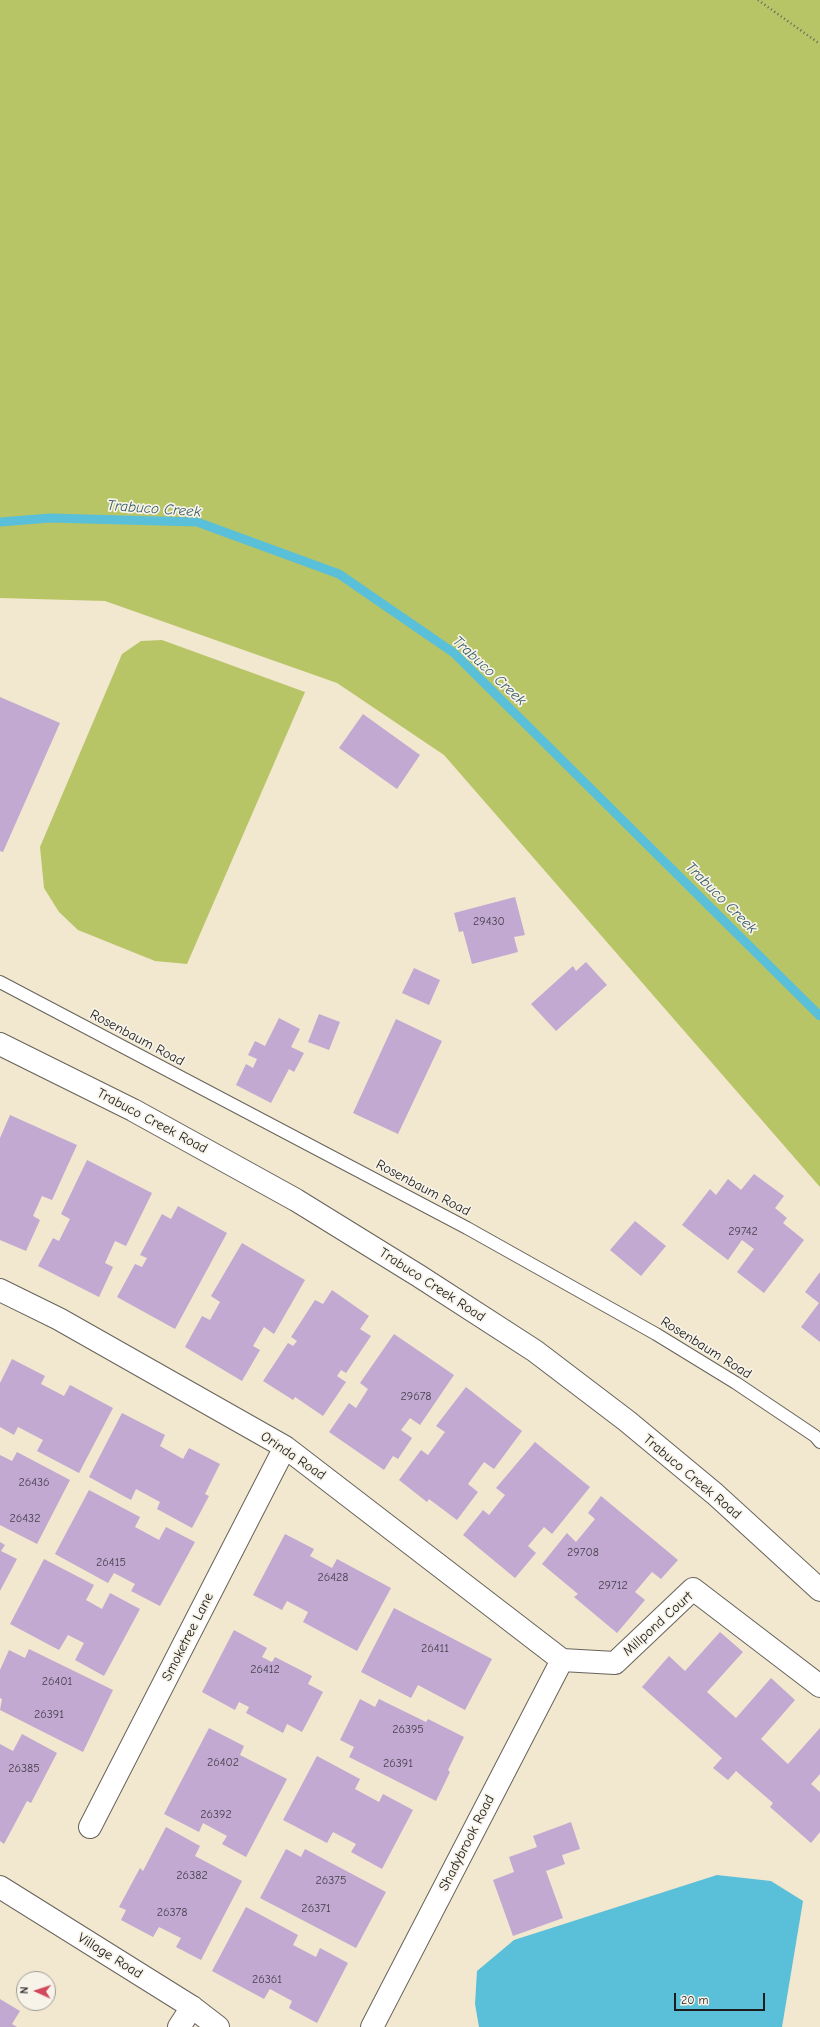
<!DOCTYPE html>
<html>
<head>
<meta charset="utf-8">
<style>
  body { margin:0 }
  #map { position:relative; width:820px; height:2027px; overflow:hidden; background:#f2e7cf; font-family:"Comic Neue",sans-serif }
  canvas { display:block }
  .north { position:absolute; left:16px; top:1971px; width:40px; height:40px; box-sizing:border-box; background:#f7f3e8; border:1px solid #9f9d96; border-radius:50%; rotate:273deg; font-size:11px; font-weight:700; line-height:16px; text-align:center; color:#1c1c1c }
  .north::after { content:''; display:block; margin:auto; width:14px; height:18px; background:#d1495b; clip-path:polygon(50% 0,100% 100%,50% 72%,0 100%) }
  .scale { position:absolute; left:674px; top:1993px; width:91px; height:18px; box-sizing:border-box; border:2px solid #1c1c1c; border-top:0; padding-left:5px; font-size:12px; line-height:14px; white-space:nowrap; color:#1c1c1c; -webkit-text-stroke:3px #f7f3e8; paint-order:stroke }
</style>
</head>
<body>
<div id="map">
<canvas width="820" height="2027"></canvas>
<div class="north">N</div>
<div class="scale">20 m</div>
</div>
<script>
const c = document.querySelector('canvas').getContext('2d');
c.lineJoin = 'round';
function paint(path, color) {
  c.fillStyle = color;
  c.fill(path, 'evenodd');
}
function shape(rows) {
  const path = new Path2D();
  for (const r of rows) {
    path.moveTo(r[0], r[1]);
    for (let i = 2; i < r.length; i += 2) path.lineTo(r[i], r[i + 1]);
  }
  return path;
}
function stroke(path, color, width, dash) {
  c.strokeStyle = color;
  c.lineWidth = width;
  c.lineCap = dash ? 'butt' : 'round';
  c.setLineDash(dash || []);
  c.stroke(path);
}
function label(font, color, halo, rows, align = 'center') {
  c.font = font + ' "Comic Neue",sans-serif';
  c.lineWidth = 3.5;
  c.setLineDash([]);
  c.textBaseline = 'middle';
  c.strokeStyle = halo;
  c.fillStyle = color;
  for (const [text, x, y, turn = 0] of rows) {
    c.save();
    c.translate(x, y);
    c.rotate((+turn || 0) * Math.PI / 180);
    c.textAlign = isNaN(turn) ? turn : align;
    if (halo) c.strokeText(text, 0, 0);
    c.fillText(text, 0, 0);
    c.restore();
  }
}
const green = shape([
  [0,0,820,0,820,1187,444,755,337,683,105,601,0,598],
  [162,640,305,692,187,964,155,961,78,930,59,912,44,888,40,847,122,654,141,641]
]);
const water = shape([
  [717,1875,771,1881,803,1901,782,2027,479,2027,475,2004,477,1971,514,1940]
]);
const stream = shape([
  [0,522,50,518,197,522,339,574,454,653,820,1016]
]);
const building = shape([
  [0,697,60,723,3,852,0,851],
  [363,714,420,755,397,789,339,748],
  [515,897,525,935,514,937,518,952,472,964,463,931,459,932,454,913],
  [586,962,607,985,556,1031,531,1004,573,966,576,971],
  [414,968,440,980,429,1005,402,993],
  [319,1014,340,1022,329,1050,308,1042],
  [279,1018,300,1029,291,1047,304,1053,294,1072,289,1069,271,1103,236,1085,246,1064,253,1068,257,1059,248,1055,255,1041,265,1046],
  [396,1019,442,1041,398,1134,353,1113],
  [10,1115,77,1145,52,1200,42,1196,33,1216,40,1220,26,1251,0,1240,0,1138],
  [87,1160,152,1193,126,1246,115,1241,105,1263,113,1267,99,1297,38,1266,53,1238,59,1241,70,1219,61,1214],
  [754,1174,784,1196,775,1208,787,1218,783,1223,804,1240,764,1293,737,1272,754,1249,742,1240,728,1260,682,1225,710,1189,716,1195,728,1179,741,1190],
  [178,1206,227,1233,175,1329,117,1297,135,1264,142,1267,147,1258,140,1255,162,1214,171,1219],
  [635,1221,666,1246,641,1276,610,1250],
  [242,1243,305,1280,274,1334,264,1327,253,1346,260,1350,242,1381,185,1347,202,1316,210,1320,220,1302,211,1296],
  [820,1272,820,1342,801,1327,819,1303,805,1292],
  [332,1290,369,1316,360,1329,371,1336,346,1373,341,1370,337,1376,346,1382,323,1416,295,1397,293,1400,263,1381,288,1343,293,1346,297,1341,291,1337,315,1300,323,1304],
  [394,1334,454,1375,420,1425,410,1418,401,1430,412,1438,398,1459,393,1456,384,1470,329,1432,349,1403,356,1408,368,1389,360,1383],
  [12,1359,45,1376,41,1384,64,1396,70,1385,113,1408,79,1473,37,1451,43,1440,18,1427,14,1435,0,1427,0,1383],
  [466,1387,522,1431,494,1469,484,1462,468,1484,478,1492,457,1520,429,1499,427,1502,399,1480,421,1450,428,1455,445,1432,436,1426],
  [122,1413,165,1435,160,1446,183,1459,189,1448,220,1464,205,1494,209,1496,192,1528,157,1509,160,1502,136,1489,131,1500,89,1477],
  [535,1442,590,1487,552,1534,544,1527,528,1546,536,1553,515,1578,463,1535,483,1510,489,1515,505,1495,496,1488],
  [17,1452,70,1480,37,1544,0,1525,0,1455,12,1461],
  [89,1490,140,1517,135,1527,159,1540,166,1527,195,1542,160,1606,131,1591,135,1584,114,1573,108,1583,55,1554],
  [601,1496,678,1560,661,1579,652,1572,635,1592,645,1600,617,1633,574,1597,578,1594,542,1564,567,1533,576,1542,595,1519,588,1513],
  [285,1534,314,1549,310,1556,332,1568,337,1559,391,1588,357,1651,303,1622,308,1612,287,1601,282,1610,253,1595],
  [0,1542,5,1545,1,1551,17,1559,0,1591],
  [44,1559,94,1585,86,1600,102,1609,110,1593,140,1609,104,1676,75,1660,84,1643,68,1635,59,1650,10,1624],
  [394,1608,492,1659,465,1710,418,1685,411,1698,361,1672],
  [234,1630,267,1648,262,1657,272,1662,275,1657,312,1676,308,1684,323,1692,302,1732,287,1724,283,1733,246,1713,249,1707,239,1702,235,1710,202,1692],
  [720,1632,743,1652,707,1692,736,1718,771,1678,795,1700,761,1739,788,1764,820,1728,820,1774,811,1784,820,1792,820,1832,811,1843,770,1807,773,1803,736,1771,728,1780,713,1768,722,1758,642,1687,669,1656,685,1671],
  [29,1649,113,1690,83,1752,0,1710,2,1699,0,1698,0,1670,9,1650,25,1658],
  [360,1699,375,1707,379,1699,426,1722,428,1719,464,1737,448,1770,450,1772,436,1801,349,1757,354,1747,340,1740],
  [209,1728,244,1746,240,1755,287,1779,246,1857,222,1844,227,1836,203,1823,199,1832,164,1814],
  [22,1734,57,1753,31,1803,27,1801,4,1844,0,1841,0,1744,13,1751],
  [317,1756,360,1779,355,1789,379,1802,383,1794,413,1810,382,1869,351,1852,356,1844,333,1832,327,1843,283,1820],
  [571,1822,580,1849,562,1855,565,1864,546,1871,563,1918,513,1936,493,1880,514,1872,509,1857,537,1847,533,1836],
  [166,1827,200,1846,195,1856,242,1881,201,1960,176,1947,181,1938,159,1927,153,1937,121,1920,126,1910,119,1907,140,1868,143,1871],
  [286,1849,301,1857,305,1849,386,1892,356,1948,260,1898],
  [246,1907,298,1935,293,1945,316,1957,320,1948,348,1963,317,2023,289,2008,292,2001,270,1989,264,1999,212,1971],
  [0,1999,20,2011,12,2024,17,2027,0,2027]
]);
const path = shape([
  [758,0,820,44]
]);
const lane = shape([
  [0,982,467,1228,656,1334,736,1383,815,1436,820,1442]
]);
const street = shape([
  [0,1290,59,1319,285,1447,562,1660],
  [562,1660,615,1663,693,1589,820,1686],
  [90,1827,285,1447],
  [179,2027,192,2007],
  [372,2027,562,1660]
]);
const secondary = shape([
  [0,1044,133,1110,296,1200,419,1276,535,1351,627,1421,715,1494,820,1590],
  [0,1887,192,2007,218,2027]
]);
const numberNames = [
  ["29430",489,922],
  ["29742",743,1232],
  ["29678",416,1397],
  ["26436",34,1483],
  ["26432",25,1519],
  ["29708",583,1553],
  ["26415",111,1563],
  ["26428",333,1578],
  ["29712",613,1586],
  ["26411",435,1649],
  ["26412",265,1670],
  ["26401",57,1682],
  ["26391",49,1715],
  ["26395",408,1730],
  ["26402",223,1763],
  ["26391",398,1764],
  ["26385",24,1769],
  ["26392",216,1815],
  ["26382",192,1876],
  ["26375",331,1881],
  ["26371",316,1909],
  ["26378",172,1913],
  ["26361",267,1980]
];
const streetNames = [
  ["Rosenbaum Road",137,1038,28],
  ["Trabuco Creek Road",152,1121,28],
  ["Rosenbaum Road",423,1188,28],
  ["Trabuco Creek Road",432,1285,33],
  ["Rosenbaum Road",706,1348,32],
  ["Orinda Road",293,1456,34],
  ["Trabuco Creek Road",692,1477,40],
  ["Millpond Court",658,1624,-42],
  ["Smoketree Lane",188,1637,-63],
  ["Shadybrook Road",467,1843,-63],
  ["Village Road",110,1956,32]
];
const waterNames = [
  ["Trabuco Creek",154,509,4],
  ["Trabuco Creek",489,671,43],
  ["Trabuco Creek",721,898,45]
];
paint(green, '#b8c567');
paint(water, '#5abfd8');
stroke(stream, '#5abfd8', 9);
paint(building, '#c1a9d2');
stroke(lane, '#67635b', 14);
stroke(street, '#67635b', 24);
stroke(secondary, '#67635b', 24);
stroke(path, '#67635b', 2.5, [1, 3]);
stroke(lane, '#fff', 12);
stroke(street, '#fff', 22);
stroke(secondary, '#fff', 22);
label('12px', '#453f4a', null, numberNames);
label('14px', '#1c1c1c', '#f7f3e8', streetNames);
label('italic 15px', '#355d67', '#f7f3e8', waterNames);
</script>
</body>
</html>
